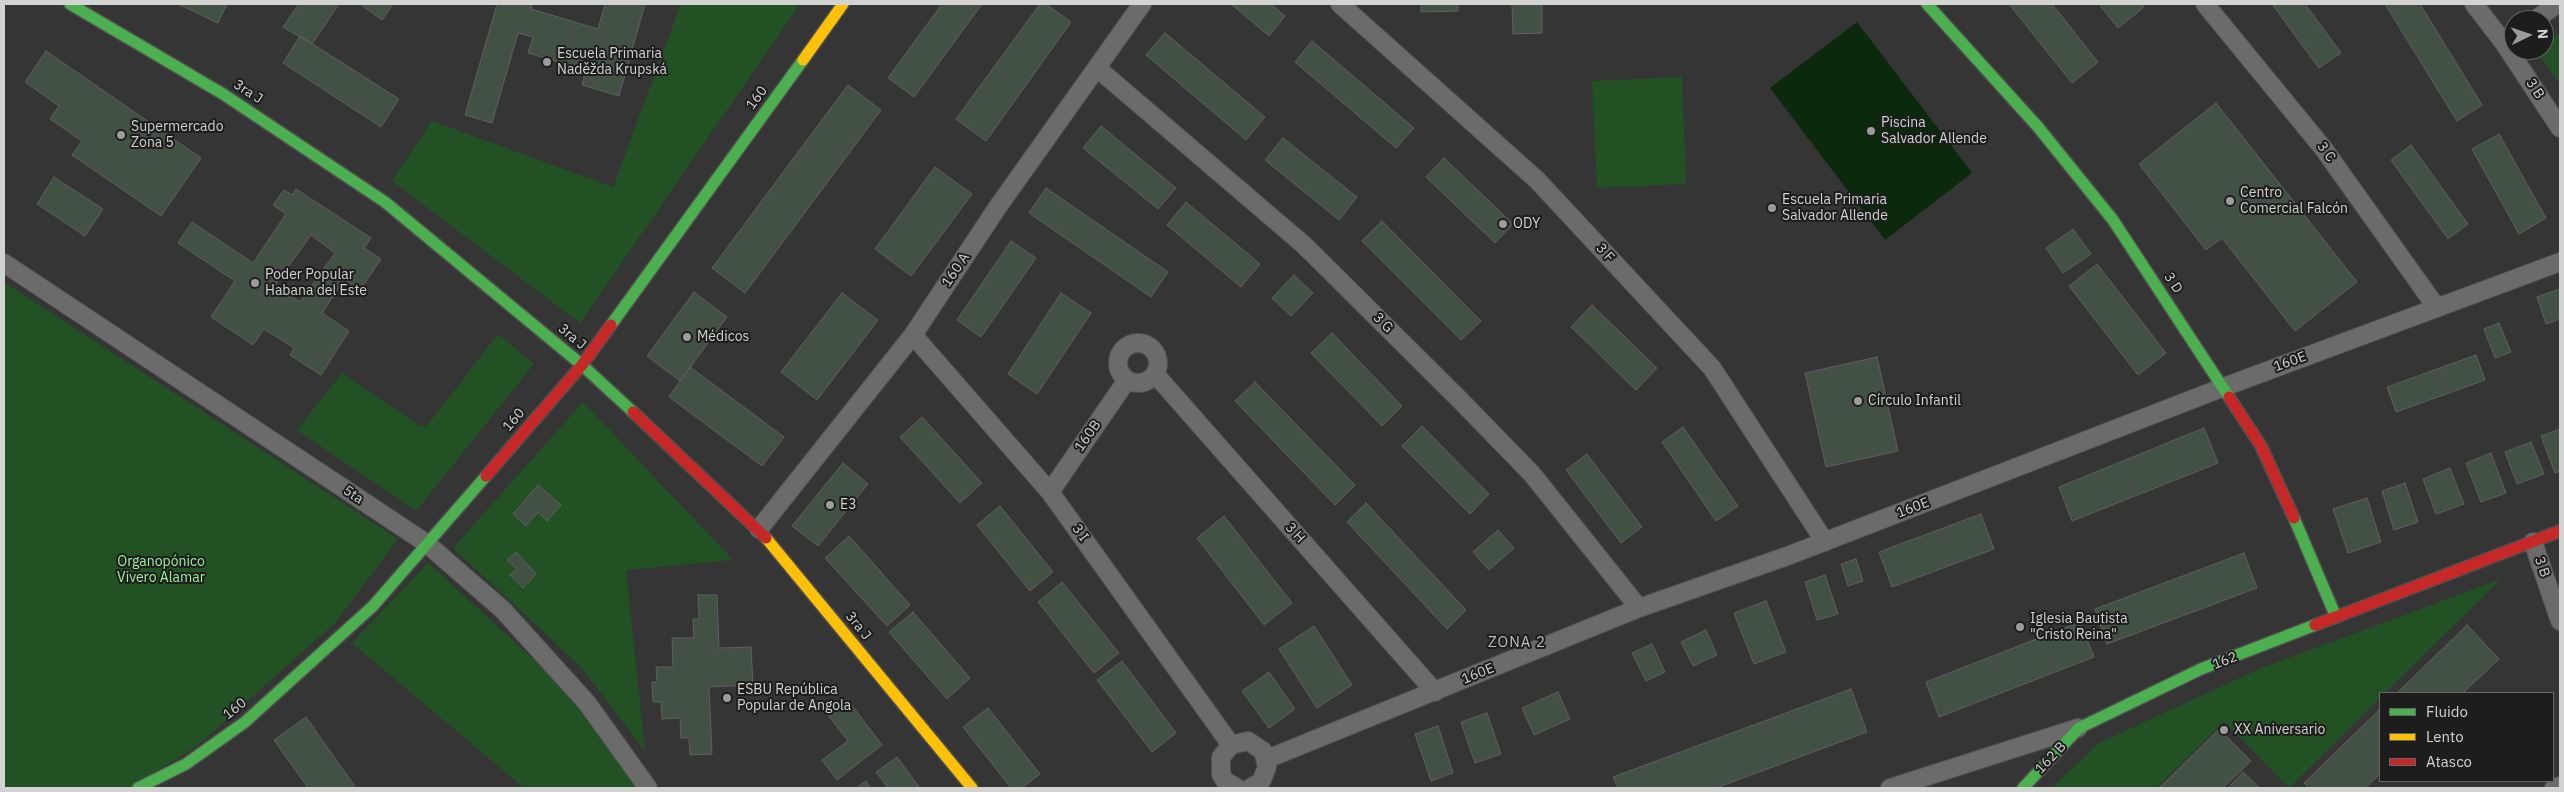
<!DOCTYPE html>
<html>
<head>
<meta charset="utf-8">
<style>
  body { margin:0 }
  #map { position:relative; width:2564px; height:792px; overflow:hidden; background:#343534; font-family:"IBM Plex Sans",sans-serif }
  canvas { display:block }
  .frame { position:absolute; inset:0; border:5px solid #d2d4d2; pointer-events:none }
  .legend { position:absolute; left:2379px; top:692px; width:175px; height:90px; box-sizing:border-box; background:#1c1d1c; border:1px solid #656665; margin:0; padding:6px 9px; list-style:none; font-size:15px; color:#d2d4d2 }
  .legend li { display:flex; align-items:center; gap:10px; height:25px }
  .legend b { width:25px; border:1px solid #656665 }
  .north { position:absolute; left:2504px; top:10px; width:50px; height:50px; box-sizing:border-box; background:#1c1d1c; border:1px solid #656665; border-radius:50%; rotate:86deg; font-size:14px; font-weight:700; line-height:20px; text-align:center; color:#d2d4d2 }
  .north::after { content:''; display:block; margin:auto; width:18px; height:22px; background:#9b9c9b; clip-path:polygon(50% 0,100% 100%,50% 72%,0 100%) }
</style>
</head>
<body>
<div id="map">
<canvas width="2564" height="792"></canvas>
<div class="frame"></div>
<ul class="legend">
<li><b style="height:6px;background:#4caf50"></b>Fluido</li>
<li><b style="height:6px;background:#ffc107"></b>Lento</li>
<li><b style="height:6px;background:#c62828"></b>Atasco</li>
</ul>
<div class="north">N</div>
</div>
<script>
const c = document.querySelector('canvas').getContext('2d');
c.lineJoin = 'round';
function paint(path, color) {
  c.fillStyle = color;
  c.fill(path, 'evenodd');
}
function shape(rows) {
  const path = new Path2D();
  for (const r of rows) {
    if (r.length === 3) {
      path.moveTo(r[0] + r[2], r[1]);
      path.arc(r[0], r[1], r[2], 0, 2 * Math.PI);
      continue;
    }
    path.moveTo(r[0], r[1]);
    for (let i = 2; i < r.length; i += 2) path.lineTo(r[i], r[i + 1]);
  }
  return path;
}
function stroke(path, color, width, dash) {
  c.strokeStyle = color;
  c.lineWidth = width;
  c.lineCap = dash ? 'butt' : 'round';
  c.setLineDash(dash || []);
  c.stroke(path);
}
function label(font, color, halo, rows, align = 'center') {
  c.font = font + ' "IBM Plex Sans",sans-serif';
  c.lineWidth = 4;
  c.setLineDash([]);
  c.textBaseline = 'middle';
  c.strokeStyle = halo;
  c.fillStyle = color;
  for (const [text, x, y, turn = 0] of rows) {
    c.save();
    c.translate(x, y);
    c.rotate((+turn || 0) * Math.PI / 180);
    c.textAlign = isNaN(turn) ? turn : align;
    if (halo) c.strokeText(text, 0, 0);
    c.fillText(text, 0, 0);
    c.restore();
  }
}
const green = shape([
  [681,4,800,4,580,323,392,181,432,121,613,187],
  [2560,33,2560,84,2536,50,2544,50,2544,44],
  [1682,77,1686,184,1597,188,1592,81],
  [4,282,398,539,335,623,197,746,129,788,4,788],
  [498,334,534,364,416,511,297,430,342,373,419,425,427,426],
  [583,402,733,560,626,570,645,751,581,667,453,548],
  [428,563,577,699,641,788,524,788,352,643],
  [2501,579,2385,693,2380,693,2380,698,2289,788,2224,721,2156,788,2052,788,2099,743,2259,669]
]);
const water = shape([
  [1857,22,1972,173,1885,240,1770,88]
]);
const building = shape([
  [178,4,227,4,218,23,178,4],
  [299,4,339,4,312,44,283,27,299,4],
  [360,4,393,4,382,20,360,4],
  [497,4,532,4,531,9,598,29,605,4,645,4,619,96,582,85,586,70,528,53,533,37,518,33,492,123,465,115,497,4],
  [942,4,982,4,914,97,888,78,942,4],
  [1040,4,1046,4,1071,22,986,141,956,119,1040,4],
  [1231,4,1271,4,1285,16,1269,36,1231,4],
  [1421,4,1458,4,1458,11,1421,12,1421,4],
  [1512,4,1542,4,1542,33,1513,34,1512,4],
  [2009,4,2052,4,2098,62,2072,83,2009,4],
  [2099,4,2142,4,2144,7,2118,28,2099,4],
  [2272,4,2305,4,2341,53,2319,68,2272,4],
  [2385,4,2420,4,2482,105,2457,121,2385,4],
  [1165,33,1265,117,1246,140,1146,55,1165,33],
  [300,36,399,99,381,127,283,63,300,36],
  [1312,41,1414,128,1396,148,1295,62,1312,41],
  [46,51,201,158,161,216,72,155,82,141,50,119,59,106,25,82,46,51],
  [848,85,881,110,745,293,712,268,848,85],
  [2216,103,2357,282,2295,331,2222,238,2206,250,2139,164,2216,103],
  [1101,126,1176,188,1158,209,1083,148,1101,126],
  [2499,134,2546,218,2519,234,2472,149,2499,134],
  [1283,138,1357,197,1339,220,1265,160,1283,138],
  [2411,145,2468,224,2448,239,2391,160,2411,145],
  [1444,158,1513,224,1495,243,1426,177,1444,158],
  [935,167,972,194,911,276,875,249,935,167],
  [54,177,103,209,85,236,37,204,54,177],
  [1046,188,1168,272,1151,297,1029,213,1046,188],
  [296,189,371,238,364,248,381,259,360,290,344,280,322,313,349,331,321,375,290,355,294,348,264,329,253,345,211,317,235,281,178,243,192,222,253,263,286,214,273,205,284,190,292,195,296,189],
  [311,235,335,253,300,302,275,285,311,235],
  [1186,202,1260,264,1241,287,1167,225,1186,202],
  [1382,221,1481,321,1461,340,1362,241,1382,221],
  [2073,229,2091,254,2063,273,2046,248,2073,229],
  [1011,241,1036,258,981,337,957,320,1011,241],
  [2097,264,2166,353,2138,375,2069,286,2097,264],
  [1294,275,1313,293,1291,316,1272,298,1294,275],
  [2560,289,2560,319,2546,324,2537,297,2560,289],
  [694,292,727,317,680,381,647,356,694,292],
  [842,293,878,320,817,400,781,372,842,293],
  [1061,293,1091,313,1037,394,1008,374,1061,293],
  [1592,305,1657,368,1636,390,1571,327,1592,305],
  [2499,323,2511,352,2495,358,2484,329,2499,323],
  [1332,333,1402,406,1382,426,1311,353,1332,333],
  [2476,355,2485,380,2396,412,2387,387,2476,355],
  [1877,357,1898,451,1826,467,1805,373,1877,357],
  [690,367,784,437,762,466,669,397,690,367],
  [1255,382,1355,485,1335,505,1235,401,1255,382],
  [922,417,982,483,960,503,900,437,922,417],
  [1422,426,1489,494,1470,514,1402,446,1422,426],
  [1683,427,1738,506,1716,521,1662,442,1683,427],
  [2204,428,2218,463,2072,521,2059,487,2204,428],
  [2560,429,2560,471,2555,473,2541,436,2560,429],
  [2531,442,2544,474,2517,484,2505,452,2531,442],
  [2491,453,2506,493,2481,502,2466,463,2491,453],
  [1587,454,1642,527,1621,543,1566,470,1587,454],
  [843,463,868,484,818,546,792,526,843,463],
  [2450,468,2464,504,2436,514,2423,479,2450,468],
  [2405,483,2418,522,2394,530,2382,491,2405,483],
  [538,485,561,505,547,521,538,512,526,526,513,514,538,485],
  [2367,498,2381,542,2348,553,2333,509,2367,498],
  [1366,503,1466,610,1447,629,1347,522,1366,503],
  [1000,506,1053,572,1030,591,977,525,1000,506],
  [1981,514,1994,549,1892,587,1879,552,1981,514],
  [1224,516,1292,603,1264,625,1197,538,1224,516],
  [1498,530,1514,548,1489,570,1473,552,1498,530],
  [849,536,910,605,887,626,825,558,849,536],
  [516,552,536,574,523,588,510,575,517,569,507,560,516,552],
  [2244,553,2257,588,2107,644,2095,609,2244,553],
  [1856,559,1863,581,1848,586,1841,564,1856,559],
  [1825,575,1838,614,1817,620,1805,582,1825,575],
  [1062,582,1119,653,1094,673,1038,602,1062,582],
  [698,595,717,595,719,648,751,647,753,685,709,687,712,754,690,755,689,738,681,738,680,718,662,719,661,702,653,702,652,682,657,682,656,667,673,667,672,638,694,638,693,619,699,619,698,595],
  [1766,601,1786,652,1754,664,1734,613,1766,601],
  [913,612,970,678,947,699,889,632,913,612],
  [2080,622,2094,657,1939,717,1926,682,2080,622],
  [2467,625,2499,659,2463,693,2397,693,2467,625],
  [1314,626,1352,685,1317,708,1279,649,1314,626],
  [1706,630,1717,655,1693,666,1681,642,1706,630],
  [1652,644,1665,672,1646,681,1632,653,1652,644],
  [1122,661,1176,733,1152,752,1097,680,1122,661],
  [1269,672,1295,709,1269,728,1242,691,1269,672],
  [1851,689,1867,732,1716,788,1618,788,1613,777,1851,689],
  [1558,692,1570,719,1534,735,1522,708,1558,692],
  [848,700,882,745,837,780,822,760,848,741,828,715,848,700],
  [988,708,1040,774,1022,788,1011,788,963,727,988,708],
  [2380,709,2380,774,2365,788,2309,788,2304,783,2380,709],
  [1487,713,1501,754,1475,763,1461,722,1487,713],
  [306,717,356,788,308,788,274,740,306,717],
  [1438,726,1453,773,1431,781,1415,734,1438,726],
  [2219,729,2251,761,2223,788,2159,788,2219,729],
  [897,757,920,788,888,788,876,772,897,757],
  [2243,772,2260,788,2228,788,2243,772],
  [866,781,871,788,856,788,866,781]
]);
const street = shape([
  [1340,4,1537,180,1712,368,1825,542],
  [2205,4,2323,148,2437,308],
  [2474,4,2504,43,2560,128],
  [2535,20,2557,4],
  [1097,68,1304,245,1461,401,1532,474,1639,608],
  [4,263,426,543,503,610,587,703,648,788],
  [913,335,1050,492,1231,745],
  [1138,363,20],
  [1155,374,1435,692],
  [1050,492,1127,380],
  [759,529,913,335,997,208,1142,4],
  [2533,542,2560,621],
  [1267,759,1639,608,1790,555,2224,387,2560,262],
  [1237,788,1225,781,1221,774,1221,757,1231,745,1248,741,1263,751,1267,767,1261,782,1250,788],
  [1890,788,2078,728],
  [2554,788,2560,786]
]);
const fast = shape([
  [70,4,223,94,385,202,582,365,633,412],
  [1927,4,2038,127,2113,220,2229,397],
  [611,325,803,60],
  [2294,518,2336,617],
  [138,788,186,764,245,722,373,606,486,476],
  [2023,788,2079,728,2201,669,2315,625]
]);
const slow = shape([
  [803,60,843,4],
  [766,538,972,788]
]);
const jam = shape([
  [2229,397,2261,446,2294,518],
  [633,412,766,538],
  [486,476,582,365,611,325],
  [2315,625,2560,531]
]);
const markers = [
  [547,62,5,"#9b9c9b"],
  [1871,131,5,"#9b9c9b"],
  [121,135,5,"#9b9c9b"],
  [2230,201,5,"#9b9c9b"],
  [1772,208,5,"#9b9c9b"],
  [1503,224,5,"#9b9c9b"],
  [255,283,5,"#9b9c9b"],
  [687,337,5,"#9b9c9b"],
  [1858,401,5,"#9b9c9b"],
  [830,505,5,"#9b9c9b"],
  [2020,627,5,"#9b9c9b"],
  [727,698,5,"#9b9c9b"],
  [2224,730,5,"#9b9c9b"]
];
const poiNames = [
  ["Escuela Primaria",557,54],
  ["Naděžda Krupská",557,70],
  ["Piscina",1881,123],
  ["Salvador Allende",1881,139],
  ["Supermercado",131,127],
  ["Zona 5",131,143],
  ["Centro",2240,193],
  ["Comercial Falcón",2240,209],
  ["Escuela Primaria",1782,200],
  ["Salvador Allende",1782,216],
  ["ODY",1513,224],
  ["Poder Popular",265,275],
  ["Habana del Este",265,291],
  ["Médicos",697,337],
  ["Círculo Infantil",1868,401],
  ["E3",840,505],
  ["Iglesia Bautista",2030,619],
  ["\"Cristo Reina\"",2030,635],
  ["ESBU República",737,690],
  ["Popular de Angola",737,706],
  ["XX Aniversario",2234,730]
];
const streetNames = [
  ["3 B",2535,89,56],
  ["3ra J",248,92,33],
  ["160",757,98,-54],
  ["3 C",2326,152,53],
  ["3 F",1605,253,47],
  ["160 A",956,270,-56],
  ["3 D",2173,283,57],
  ["3 G",1383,323,45],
  ["3ra J",572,337,40],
  ["160E",2290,362,-20],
  ["160",514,420,-49],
  ["160B",1088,436,-55],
  ["5ta",353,495,34],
  ["160E",1913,508,-21],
  ["3 I",1080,533,54],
  ["3 H",1295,533,48],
  ["3 B",2542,567,71],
  ["3ra J",858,626,51],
  ["162",2225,661,-21],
  ["160E",1478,674,-22],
  ["160",235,709,-39],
  ["162 B",2051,758,-47]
];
const parkNames = [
  ["Organopónico",161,562],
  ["Vivero Alamar",161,578]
];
const neighbourhoodNames = [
  ["ZONA 2",1517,643]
];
paint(green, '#225224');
paint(water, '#0b2a0d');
paint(building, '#435044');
stroke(building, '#5f605f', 1);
stroke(street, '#505150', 20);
stroke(fast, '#505150', 14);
stroke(slow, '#505150', 14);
stroke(jam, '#505150', 14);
stroke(street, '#6a6b6a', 18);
stroke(fast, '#4caf50', 11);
stroke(slow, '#ffc107', 11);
stroke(jam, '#c62828', 11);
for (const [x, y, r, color] of markers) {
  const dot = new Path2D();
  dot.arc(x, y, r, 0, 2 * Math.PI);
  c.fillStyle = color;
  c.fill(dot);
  stroke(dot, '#1c1d1c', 2);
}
label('14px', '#d2d4d2', '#1c1d1c', poiNames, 'left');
label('14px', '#d2d4d2', '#1c1d1c', streetNames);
label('14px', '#9ff59f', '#1c1d1c', parkNames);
c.letterSpacing = '1px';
label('15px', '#bcbfbc', '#1c1d1c', neighbourhoodNames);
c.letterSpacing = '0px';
</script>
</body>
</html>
